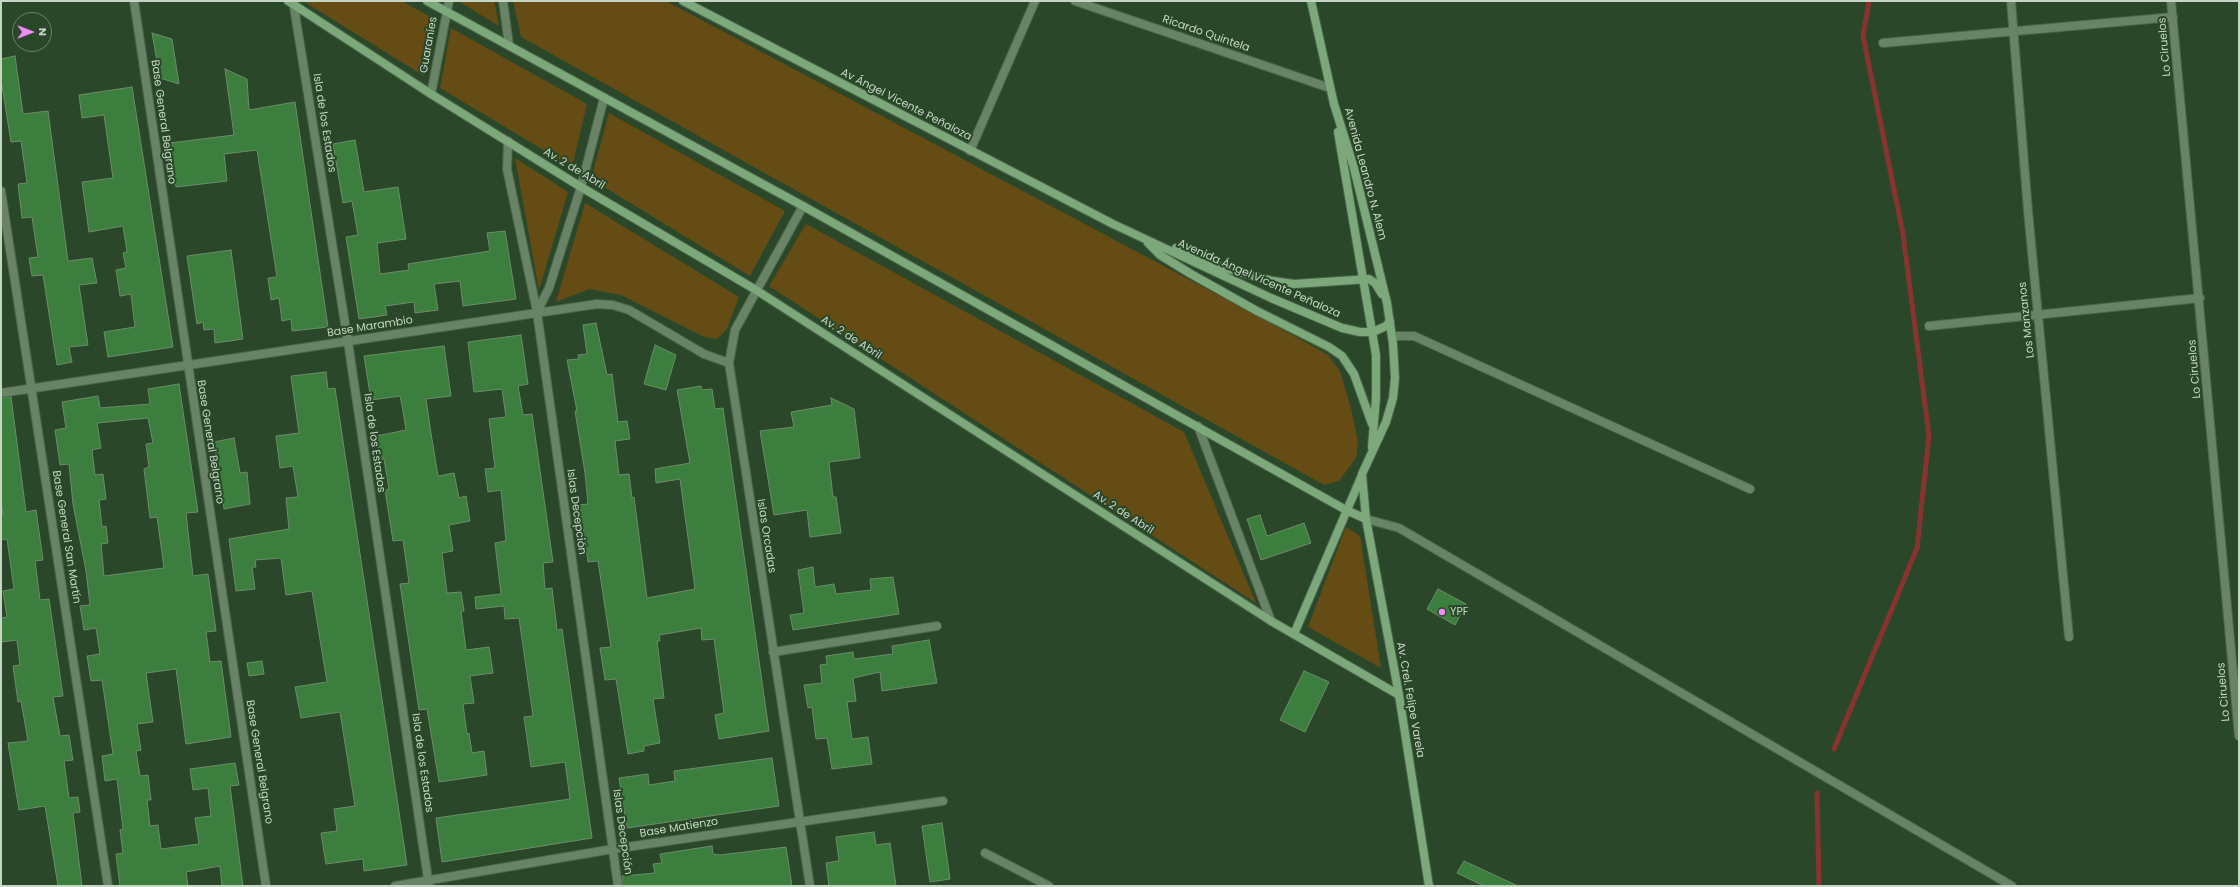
<!DOCTYPE html>
<html>
<head>
<meta charset="utf-8">
<style>
  body { margin:0 }
  #map { position:relative; width:2240px; height:887px; overflow:hidden; background:#2a4829; font-family:Poppins,sans-serif }
  canvas { display:block }
  .frame { position:absolute; inset:0; border:2px solid #c5d7c4; pointer-events:none }
  .north { position:absolute; left:12px; top:12px; width:40px; height:40px; box-sizing:border-box; background:#2a4829; border:1px solid #688167; border-radius:50%; rotate:90deg; font-size:11px; font-weight:700; line-height:16px; text-align:center; color:#c5d7c4 }
  .north::after { content:''; display:block; margin:auto; width:14px; height:18px; background:#ee8bf8; clip-path:polygon(50% 0,100% 100%,50% 72%,0 100%) }
</style>
</head>
<body>
<div id="map">
<canvas width="2240" height="887"></canvas>
<div class="frame"></div>
<div class="north">N</div>
</div>
<script>
const c = document.querySelector('canvas').getContext('2d');
c.lineJoin = 'round';
function paint(path, color) {
  c.fillStyle = color;
  c.fill(path, 'evenodd');
}
function shape(rows) {
  const path = new Path2D();
  for (const r of rows) {
    path.moveTo(r[0], r[1]);
    for (let i = 2; i < r.length; i += 2) path.lineTo(r[i], r[i + 1]);
  }
  return path;
}
function stroke(path, color, width, dash) {
  c.strokeStyle = color;
  c.lineWidth = width;
  c.lineCap = dash ? 'butt' : 'round';
  c.setLineDash(dash || []);
  c.stroke(path);
}
function label(font, color, halo, rows, align = 'center') {
  c.font = font + ' Poppins,sans-serif';
  c.lineWidth = 4;
  c.setLineDash([]);
  c.textBaseline = 'middle';
  c.strokeStyle = halo;
  c.fillStyle = color;
  for (const [text, x, y, turn = 0] of rows) {
    c.save();
    c.translate(x, y);
    c.rotate((+turn || 0) * Math.PI / 180);
    c.textAlign = isNaN(turn) ? turn : align;
    if (halo) c.strokeText(text, 0, 0);
    c.fillText(text, 0, 0);
    c.restore();
  }
}
const green = shape([
  [303,1,402,1,434,19,424,76],
  [458,1,494,1,499,26],
  [513,1,666,1,1265,320,1328,355,1340,371,1351,408,1358,442,1356,458,1339,481,1324,485,521,37],
  [451,28,587,104,572,167,440,88],
  [609,113,785,211,750,276,591,179],
  [515,158,568,192,539,290,538,285],
  [585,203,739,297,727,329,717,339,704,337,621,295,589,289,556,302],
  [806,224,1184,432,1256,603,769,286],
  [1346,527,1360,536,1381,668,1308,627]
]);
const stream = shape([
  [1834,749,1917,548,1929,436,1903,234,1863,36,1869,1],
  [1817,793,1819,886]
]);
const building = shape([
  [152,33,172,39,179,84,160,78,152,33],
  [15,56,23,114,48,111,68,261,92,258,97,283,79,285,88,345,69,347,72,362,57,365,43,275,32,276,29,258,38,257,32,217,22,218,18,184,27,183,21,141,11,142,1,79,1,59,15,56],
  [225,69,247,79,249,110,295,102,328,327,292,331,291,319,282,321,279,298,271,300,268,278,277,277,257,150,224,154,227,181,176,187,170,143,234,135,225,69],
  [132,87,173,347,108,357,104,332,135,327,131,294,120,296,116,270,126,268,123,253,127,252,123,226,89,232,82,182,113,178,104,115,82,118,79,95,132,87],
  [355,140,364,192,398,187,406,239,377,243,380,274,409,270,408,264,490,251,487,233,505,231,516,299,463,306,460,281,434,284,438,310,415,313,414,302,385,306,387,315,359,319,346,237,358,235,352,201,343,203,333,144,355,140],
  [231,250,243,339,215,343,214,329,204,330,203,322,197,324,187,256,231,250],
  [596,323,607,375,612,374,618,422,627,421,630,439,615,441,619,475,629,474,632,498,634,497,647,598,695,589,680,479,656,483,655,469,690,463,677,390,701,386,702,390,712,389,715,409,723,408,769,731,719,739,715,715,724,713,714,639,702,640,701,628,659,635,660,641,657,641,664,698,653,699,660,743,644,746,644,751,628,754,616,679,605,680,600,648,611,647,598,561,588,562,584,534,579,505,588,504,585,473,575,411,577,411,567,360,579,359,578,355,587,354,583,325,596,323],
  [521,335,528,384,518,386,523,415,532,414,553,562,543,563,545,589,552,588,557,630,562,629,592,838,442,862,436,818,570,799,565,762,531,767,524,717,533,716,519,618,505,619,504,606,476,609,475,597,501,594,495,543,506,541,501,490,488,492,485,469,495,468,489,419,506,417,502,389,474,392,468,342,521,335],
  [655,345,676,355,666,390,644,384,655,345],
  [444,346,451,396,426,399,430,427,438,476,454,473,459,498,466,496,470,521,449,525,453,551,442,553,447,593,461,592,464,611,461,611,466,650,489,647,493,673,470,676,474,703,463,704,467,734,469,733,472,753,484,751,487,775,439,782,427,709,419,710,400,584,409,583,403,540,393,541,385,490,389,489,384,459,380,459,376,436,406,430,402,405,400,396,371,400,364,356,444,346],
  [326,372,328,389,335,388,407,865,364,871,363,859,326,864,321,833,337,831,334,809,355,806,340,712,301,718,295,687,327,682,312,591,286,595,281,558,255,560,256,567,252,567,255,589,236,591,229,539,289,529,286,498,298,497,293,466,280,468,276,436,299,433,291,376,326,372],
  [179,384,198,512,186,513,193,576,208,574,216,631,206,632,210,662,221,661,231,737,186,744,176,669,146,673,153,722,137,724,141,750,136,751,140,776,148,775,151,800,147,800,150,826,158,825,161,849,199,844,195,818,211,816,208,788,193,790,190,769,235,763,239,785,230,786,243,886,222,886,220,866,186,872,188,886,120,886,116,854,123,853,120,830,123,829,117,779,105,781,102,756,113,754,102,680,91,681,87,656,100,654,96,628,84,630,80,606,90,605,86,571,73,504,69,464,60,465,55,430,66,428,62,402,98,396,100,408,150,404,148,389,179,384],
  [148,418,153,443,146,444,149,467,144,469,150,518,157,517,164,568,104,576,101,544,108,543,106,526,102,527,99,500,106,499,103,474,95,475,92,450,101,448,97,423,148,418],
  [11,397,26,512,36,510,43,560,35,561,40,600,49,599,60,675,63,696,53,697,60,736,69,735,73,760,64,761,69,798,78,797,80,812,73,813,82,886,58,886,45,806,19,810,8,743,28,741,21,701,18,702,13,666,20,665,17,640,1,642,1,618,7,617,3,591,14,589,7,539,1,540,1,515,3,515,1,499,1,398,11,397],
  [831,398,854,409,860,458,829,462,833,497,836,497,841,533,810,537,807,510,774,515,760,431,794,427,791,412,832,405,831,398],
  [234,438,240,473,247,472,250,504,224,509,214,442,234,438],
  [1260,515,1267,536,1304,523,1311,543,1261,560,1247,519,1260,515],
  [813,567,815,587,834,584,836,594,871,590,870,579,893,577,899,614,793,630,790,615,804,613,798,570,813,567],
  [1438,589,1466,604,1455,625,1427,609,1438,589],
  [929,640,937,683,882,691,880,672,853,678,856,701,847,702,852,739,868,737,872,764,832,769,827,738,816,739,812,707,808,708,804,685,822,683,820,665,827,664,826,656,853,652,854,659,893,654,892,646,929,640],
  [262,661,264,674,249,676,247,663,262,661],
  [1304,671,1329,682,1305,732,1280,720,1304,671],
  [772,758,779,806,627,828,619,778,648,774,649,785,675,781,674,771,772,758],
  [942,823,950,879,930,882,922,826,942,823],
  [874,832,876,845,890,843,896,886,829,886,826,863,839,861,836,837,874,832],
  [712,846,713,854,720,855,786,847,792,886,623,886,622,876,655,873,653,864,662,863,660,854,712,846],
  [1464,861,1518,886,1484,886,1457,873,1464,861]
]);
const street = shape([
  [134,1,266,886],
  [293,1,348,342,429,886],
  [503,1,509,45],
  [1075,1,1330,88],
  [2011,1,2028,211,2069,637],
  [2171,1,2239,736],
  [1883,43,2173,17],
  [431,94,449,1],
  [508,141,507,169,537,312,618,886],
  [970,151,1035,1],
  [1,191,108,886],
  [803,206,735,330,729,363,810,886],
  [537,312,549,288,581,187,604,98],
  [1929,326,2200,298],
  [1392,336,1414,336,1750,489],
  [1,393,597,304,613,305,629,310,704,354,729,363],
  [1198,426,1271,621],
  [1366,519,1399,528,2012,886],
  [773,652,937,626],
  [985,853,1049,886],
  [395,886,613,849,943,801]
]);
const secondary = shape([
  [288,1,431,94,581,187,756,290,1271,621,1399,695],
  [427,1,803,206,1346,510,1366,519],
  [683,1,1113,224,1271,298,1342,328,1360,332,1373,332,1386,326,1390,321],
  [1311,1,1334,104,1354,168,1387,303,1393,344,1395,378,1393,398,1386,422,1362,474,1366,519,1399,695,1429,886],
  [1338,132,1376,355,1376,398,1372,447],
  [1148,243,1160,255,1191,274,1257,311,1329,347,1342,356,1354,374,1372,424],
  [1176,248,1224,268,1273,281,1294,284,1369,279,1375,283,1382,294],
  [1294,634,1362,475]
]);
const markers = [
  [1442,612,4,"#ee8bf8"]
];
const streetNames = [
  ["Ricardo Quintela",1206,34,19],
  ["Guaraníes",429,45,-80],
  ["Lo Ciruelos",2165,47,-95],
  ["Av Ángel Vicente Peñaloza",906,105,27],
  ["Base General Belgrano",163,122,82],
  ["Isla de los Estados",324,123,81],
  ["Av. 2 de Abril",574,169,31],
  ["Avenida Leandro N. Alem",1365,174,75],
  ["Avenida Ángel Vicente Peñaloza",1259,279,24],
  ["Los Manzanos",2027,320,-96],
  ["Base Marambio",370,327,-9],
  ["Av. 2 de Abril",851,338,33],
  ["Lo Ciruelos",2195,369,-95],
  ["Base General Belgrano",210,442,81],
  ["Isla de los Estados",374,443,82],
  ["Islas Decepción",576,512,82],
  ["Av. 2 de Abril",1123,513,33],
  ["Islas Orcadas",766,536,81],
  ["Base General San Martín",66,537,81],
  ["Lo Ciruelos",2224,692,-95],
  ["Av. Crel. Felipe Varela",1410,700,80],
  ["Base General Belgrano",259,762,81],
  ["Isla de los Estados",422,763,82],
  ["Base Matienzo",679,828,-9],
  ["Islas Decepción",622,832,82]
];
const poiNames = [
  ["YPF",1450,612]
];
paint(green, '#644c14');
stroke(stream, '#883231', 5);
paint(building, '#3c7e3d');
stroke(building, '#6c8c6a', 1);
stroke(street, '#496548', 10);
stroke(secondary, '#496548', 10);
stroke(street, '#688366', 8);
stroke(secondary, '#7ca87b', 8);
for (const [x, y, r, color] of markers) {
  const dot = new Path2D();
  dot.arc(x, y, r, 0, 2 * Math.PI);
  c.fillStyle = color;
  c.fill(dot);
  stroke(dot, '#2a4829', 1.5);
}
label('11px', '#c5d7c4', '#2a4829', streetNames);
label('11px', '#c5d7c4', '#2a4829', poiNames, 'left');
</script>
</body>
</html>
